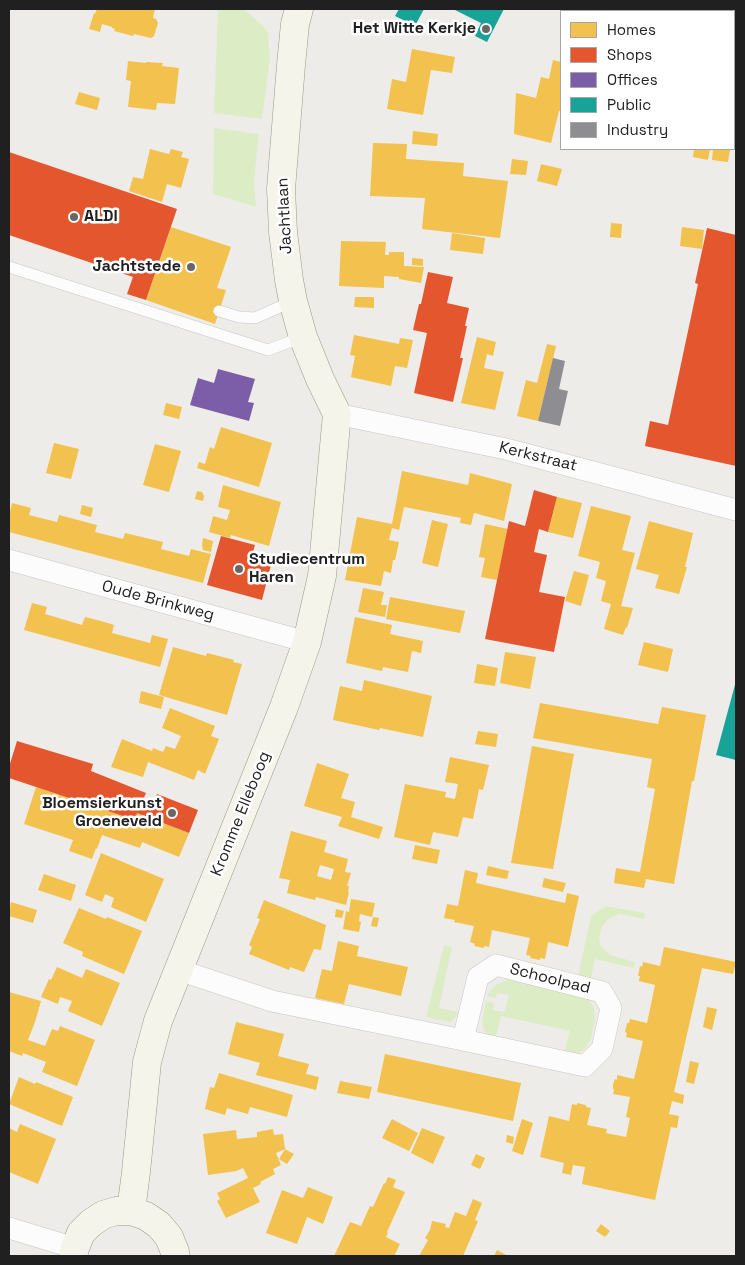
<!DOCTYPE html>
<html>
<head>
<meta charset="utf-8">
<style>
  body { margin:0 }
  #map { position:relative; width:745px; height:1265px; overflow:hidden; background:#eeece9; font-family:"Space Grotesk",sans-serif }
  canvas { display:block }
  .frame { position:absolute; inset:0; border:10px solid #202020; pointer-events:none }
  .legend { position:absolute; left:560px; top:10px; width:175px; height:140px; box-sizing:border-box; background:#fff; border:1px solid #a6a6a6; margin:0; padding:6px 9px; list-style:none; font-size:15px; color:#202020 }
  .legend li { display:flex; align-items:center; gap:10px; height:25px }
  .legend b { width:25px; border:1px solid #a6a6a6 }
</style>
</head>
<body>
<div id="map">
<canvas width="745" height="1265"></canvas>
<div class="frame"></div>
<ul class="legend">
<li><b style="height:14px;background:#f2c14e"></b>Homes</li>
<li><b style="height:14px;background:#e4572e"></b>Shops</li>
<li><b style="height:14px;background:#7b5ea7"></b>Offices</li>
<li><b style="height:14px;background:#17a398"></b>Public</li>
<li><b style="height:14px;background:#8d8d92"></b>Industry</li>
</ul>
</div>
<script>
const c = document.querySelector('canvas').getContext('2d');
c.lineJoin = 'round';
function paint(path, color) {
  c.fillStyle = color;
  c.fill(path, 'evenodd');
}
function shape(rows) {
  const path = new Path2D();
  for (const r of rows) {
    path.moveTo(r[0], r[1]);
    for (let i = 2; i < r.length; i += 2) path.lineTo(r[i], r[i + 1]);
  }
  return path;
}
function stroke(path, color, width, dash) {
  c.strokeStyle = color;
  c.lineWidth = width;
  c.lineCap = dash ? 'butt' : 'round';
  c.setLineDash(dash || []);
  c.stroke(path);
}
function label(font, color, halo, rows, align = 'center') {
  c.font = font + ' "Space Grotesk",sans-serif';
  c.lineWidth = 5;
  c.setLineDash([]);
  c.textBaseline = 'middle';
  c.strokeStyle = halo;
  c.fillStyle = color;
  for (const [text, x, y, turn = 0] of rows) {
    c.save();
    c.translate(x, y);
    c.rotate((+turn || 0) * Math.PI / 180);
    c.textAlign = isNaN(turn) ? turn : align;
    if (halo) c.strokeText(text, 0, 0);
    c.fillText(text, 0, 0);
    c.restore();
  }
}
const grass = shape([
  [218,9,244,9,263,26,268,33,270,59,262,119,214,113],
  [214,128,259,134,254,180,256,207,213,194],
  [606,906,645,913,644,919,620,914,610,918,602,926,599,939,601,946,610,955,635,962,633,968,595,959,591,978,578,976,591,916],
  [444,945,452,947,439,1008,459,1012,456,1017,451,1022,426,1017],
  [507,980,513,980,585,998,589,1000,594,1008,595,1020,591,1039,585,1049,577,1054,564,1053,570,1031,501,1016,496,1037,491,1036,487,1034,483,1028,482,1022,486,1001,494,1003,493,1010,504,1012,509,995,497,993,496,998,487,996,488,994,493,987,498,984]
]);
const homes = shape([
  [97,9,155,9,153,18,156,19,158,23,154,36,151,38,134,34,133,36,114,31,115,29,112,28,112,27,102,24,100,32,89,29,94,13,95,14],
  [412,49,455,57,452,73,431,70,423,115,387,109,392,79,406,82],
  [553,60,561,62,561,111,559,111,551,143,514,134,516,93,536,98,541,77,549,79],
  [128,61,146,63,146,62,163,63,162,66,179,68,175,104,157,103,156,110,128,107,131,81,126,80],
  [79,92,100,98,97,110,75,104],
  [413,131,438,134,437,146,412,144],
  [373,143,407,144,406,159,464,163,463,176,508,181,500,238,422,229,425,198,370,196],
  [150,149,169,154,171,149,183,152,181,157,189,159,181,188,167,184,162,202,129,191,133,177,143,179],
  [694,149,710,149,708,160,693,157],
  [713,149,730,149,728,162,712,160],
  [512,159,528,161,526,175,510,174],
  [541,164,562,169,557,186,537,181],
  [611,223,622,224,621,238,610,237],
  [171,227,231,247,217,288,226,290,215,324,146,300],
  [682,227,704,230,702,249,680,246],
  [452,233,485,238,483,254,450,250],
  [341,241,386,242,385,255,389,255,389,252,404,252,404,266,424,267,421,283,399,279,399,277,384,276,384,288,339,286],
  [412,258,423,259,423,266,412,265],
  [355,297,374,297,374,308,354,307],
  [354,335,399,344,400,338,413,340,407,368,395,366,391,386,351,377,355,356,350,355],
  [477,337,496,342,493,356,487,354,484,368,504,372,495,410,461,403],
  [547,344,556,346,538,421,517,416,526,380,537,383],
  [166,403,182,407,179,419,163,415],
  [221,427,272,443,259,487,197,468,199,462,205,464,210,447,214,449],
  [54,443,79,449,71,479,46,473],
  [155,444,181,451,169,492,143,485],
  [402,471,468,485,470,473,512,484,504,521,474,513,471,525,460,523,461,518,404,507,399,530,392,528,389,540,399,542,395,560,393,560,391,573,384,571,381,586,345,580,357,517,392,524],
  [223,485,281,502,269,546,231,535,230,538,209,532,213,516,227,520,230,510,218,507],
  [197,491,202,492,204,496,203,501,195,499],
  [557,497,582,503,573,538,548,532],
  [12,503,31,508,29,515,57,522,59,515,97,525,95,532,123,539,125,533,163,542,161,549,189,556,191,549,211,554,203,583,9,532,9,516],
  [82,505,93,508,91,517,80,514],
  [591,506,631,516,622,550,635,553,621,606,633,608,627,628,626,627,623,635,604,629,611,604,601,601,606,581,596,578,600,562,578,556],
  [432,520,448,524,438,567,422,563],
  [649,521,693,533,685,567,687,567,679,594,655,588,659,575,636,569],
  [485,524,508,529,497,580,481,577,485,558,479,557],
  [203,538,213,541,211,552,203,550,202,545],
  [574,571,589,575,581,606,565,601],
  [363,588,384,592,381,605,387,605,385,617,358,612],
  [390,597,465,611,460,633,386,619],
  [32,603,47,607,45,614,82,625,85,617,101,621,114,625,112,633,150,643,152,635,168,639,160,667,24,630],
  [355,617,392,625,390,634,423,641,421,653,412,651,408,672,383,667,382,671,346,663],
  [644,642,673,649,668,672,638,665],
  [173,647,206,656,207,653,234,660,233,662,242,664,227,715,159,695],
  [505,652,536,657,530,689,500,683],
  [477,664,498,668,495,686,474,683],
  [364,680,432,696,423,737,380,728,379,730,333,720,340,686,362,691],
  [141,691,164,697,161,709,139,703],
  [540,703,658,724,662,707,706,715,694,781,692,781,674,884,646,879,644,888,614,883,616,868,640,872,655,789,647,787,652,759,533,738],
  [170,708,215,726,211,736,219,739,205,774,198,770,194,780,148,762,143,777,111,767,122,739,152,751,153,748,163,752,166,746,175,749,181,736,162,728],
  [478,731,498,734,496,747,475,744],
  [532,746,574,754,553,869,511,863],
  [450,757,489,765,483,790,479,789,473,819,463,817,458,837,433,832,430,845,394,837,405,784,446,792,445,797,455,799,458,784,445,782],
  [317,763,349,774,341,798,355,802,351,817,383,827,379,839,338,826,342,817,304,806],
  [36,787,135,820,137,813,189,833,179,857,142,842,140,848,102,835,97,849,96,848,92,859,69,851,73,840,24,824],
  [291,831,327,841,324,852,348,859,345,872,351,873,347,886,349,886,348,892,349,892,346,905,316,897,315,900,287,893,290,880,279,878],
  [320,865,334,869,331,880,317,876],
  [415,845,440,850,437,864,412,859],
  [101,853,164,879,146,922,111,907,114,898,105,894,102,902,85,895],
  [488,866,509,871,507,879,486,875],
  [465,870,478,873,476,883,565,903,567,893,579,896,568,947,548,942,545,959,540,958,540,960,530,958,531,956,526,955,530,938,492,930,489,947,484,946,484,948,474,946,475,944,470,942,474,926,454,922,455,920,444,918,447,904,458,906],
  [44,874,76,885,71,901,38,890],
  [544,878,566,883,563,892,542,887],
  [351,899,375,903,372,917,360,914,359,921,361,922,359,932,343,929,346,911,349,912],
  [264,900,326,925,321,950,314,949,304,972,290,967,289,970,249,954,252,947,249,945,260,919,257,918],
  [11,902,37,910,33,923,9,916],
  [79,908,106,919,107,917,142,931,124,974,82,956,83,952,63,943],
  [336,909,344,911,342,918,335,917],
  [373,917,379,918,377,927,371,926],
  [338,941,359,946,357,956,408,967,401,996,349,984,344,1004,315,998,322,969,332,971],
  [664,947,736,962,733,974,702,968,674,1092,684,1095,683,1104,672,1101,669,1114,679,1116,677,1128,671,1127,655,1200,582,1184,585,1167,573,1165,571,1175,562,1173,564,1163,540,1157,549,1116,569,1121,572,1104,577,1105,577,1103,586,1105,586,1107,591,1108,587,1125,607,1129,606,1133,626,1137,630,1118,626,1117,630,1097,613,1094,614,1089,613,1089,613,1084,615,1079,617,1080,617,1075,634,1079,643,1041,626,1037,627,1033,625,1032,627,1023,629,1023,630,1019,647,1023,655,985,639,981,640,976,638,976,640,966,642,967,643,962,660,966],
  [57,967,82,978,86,969,120,983,102,1026,68,1011,72,1001,60,997,58,1004,41,997,49,979,51,980],
  [9,992,41,1001,35,1022,28,1040,45,1046,52,1029,58,1031,60,1026,95,1040,77,1086,42,1072,46,1062,23,1053,22,1056,9,1051],
  [707,1007,717,1009,712,1030,703,1027],
  [236,1022,284,1034,278,1056,309,1064,306,1074,319,1077,316,1090,256,1075,260,1063,228,1054],
  [385,1054,521,1083,513,1121,377,1092],
  [690,1061,699,1063,694,1084,686,1082],
  [219,1073,293,1095,287,1117,250,1107,248,1114,227,1108,225,1115,205,1109,210,1087,214,1088],
  [19,1077,35,1084,36,1082,73,1097,62,1126,9,1104],
  [340,1081,372,1087,369,1099,337,1093],
  [392,1119,418,1133,409,1151,382,1138],
  [522,1119,533,1123,523,1155,512,1151],
  [20,1124,56,1139,38,1184,9,1172,9,1128,17,1132],
  [422,1128,445,1137,433,1164,411,1153],
  [273,1129,274,1135,283,1134,285,1149,276,1153,281,1165,273,1169,275,1174,260,1182,261,1184,253,1188,260,1202,226,1218,217,1201,220,1199,217,1193,248,1178,243,1168,236,1171,208,1175,203,1134,236,1130,237,1139,257,1137,257,1132],
  [507,1135,514,1137,513,1144,506,1142],
  [285,1149,294,1154,287,1164,279,1159],
  [476,1154,485,1158,480,1169,471,1165],
  [388,1177,396,1180,393,1187,405,1192,387,1232,388,1233,386,1237,400,1244,394,1256,334,1256,350,1222,361,1226,370,1206,373,1207,384,1183,385,1184],
  [308,1187,333,1197,323,1224,307,1217,297,1244,266,1233,282,1190,303,1198],
  [473,1199,482,1203,475,1220,478,1221,463,1256,419,1256,428,1240,425,1238,430,1230,432,1221,446,1224,445,1227,449,1228,455,1212,466,1216],
  [601,1224,610,1231,605,1237,596,1231],
  [497,1250,508,1256,494,1256]
]);
const shops = shape([
  [9,152,177,209,146,300,127,294,133,277,9,235],
  [707,228,736,235,736,466,645,446,650,421,668,425,698,284,695,283],
  [428,272,453,277,447,303,469,308,465,326,467,326,460,358,463,358,453,402,414,393,427,333,413,330,419,304,421,304],
  [534,490,557,497,548,532,539,529,534,552,547,555,539,592,565,597,554,652,485,639,509,521,525,526],
  [221,536,255,545,252,556,272,561,262,600,207,585],
  [17,741,93,764,91,771,146,793,143,800,153,804,157,794,198,810,189,833,137,813,135,820,9,778,9,767]
]);
const offices = shape([
  [218,369,255,379,248,402,254,403,249,421,190,405,198,378,214,383]
]);
const public = shape([
  [399,9,424,9,415,26,395,16],
  [453,9,504,9,487,42,475,36,481,23],
  [736,681,736,760,716,755]
]);
const industry = shape([
  [553,358,565,361,559,389,568,391,560,426,538,421]
]);
const lane = shape([
  [9,267,268,350,303,337],
  [219,311,239,317,255,318,293,301]
]);
const street = shape([
  [337,414,506,449,736,510],
  [9,560,307,642],
  [496,965,602,992,611,1008,602,1049,585,1066,463,1040,478,977,496,965],
  [179,970,272,1001,463,1040],
  [9,1228,75,1248]
]);
const secondary = shape([
  [131,1211,136,1172,147,1062,158,1021,284,707,307,642,322,576,337,414,320,379,303,337,293,301,289,280,283,232,281,189,291,65,295,24,299,9],
  [73,1256,75,1248,81,1233,91,1223,103,1215,116,1211,131,1211,146,1216,159,1225,169,1237,175,1252,175,1256]
]);
const markers = [
  [486,29,5,"#686766"],
  [74,217,5,"#686766"],
  [191,267,5,"#686766"],
  [239,569,5,"#686766"],
  [172,813,5,"#686766"]
];
const poiNames = [
  ["Het Witte Kerkje",476,29],
  ["ALDI",84,217,"left"],
  ["Jachtstede",181,267],
  ["Studiecentrum",249,560,"left"],
  ["Haren",249,578,"left"],
  ["Bloemsierkunst",162,804],
  ["Groeneveld",162,822]
];
const streetNames = [
  ["Jachtlaan",285,216,-93],
  ["Kerkstraat",538,457,14],
  ["Oude Brinkweg",158,601,15],
  ["Kromme Elleboog",241,814,-68],
  ["Schoolpad",550,979,14]
];
paint(grass, '#dcedc6');
paint(homes, '#f2c14e');
paint(shops, '#e4572e');
paint(offices, '#7b5ea7');
paint(public, '#17a398');
paint(industry, '#8d8d92');
stroke(lane, '#c7c6c5', 12);
stroke(street, '#c7c6c5', 22);
stroke(secondary, '#98997f', 29);
stroke(lane, '#fcfcfc', 11);
stroke(street, '#fcfcfc', 21);
stroke(secondary, '#f5f4eb', 28);
for (const [x, y, r, color] of markers) {
  const dot = new Path2D();
  dot.arc(x, y, r, 0, 2 * Math.PI);
  c.fillStyle = color;
  c.fill(dot);
  stroke(dot, '#fff', 2);
}
label('bold 16px', '#202020', '#fff', poiNames, 'right');
label('16px', '#202020', '#fff', streetNames);
</script>
</body>
</html>
